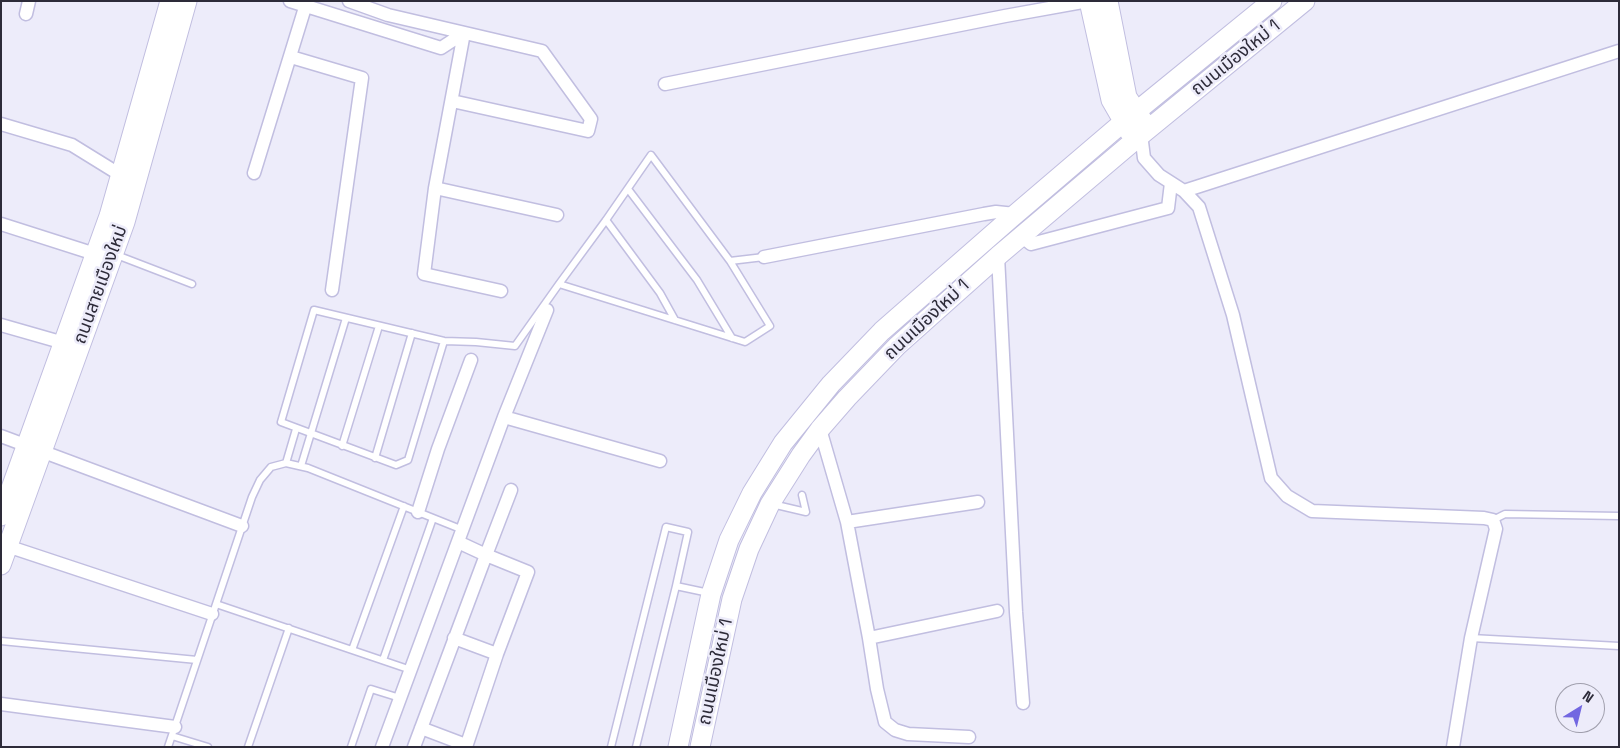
<!DOCTYPE html>
<html>
<head>
<meta charset="utf-8">
<style>
  body { margin:0 }
  #map { position:relative; width:1620px; height:748px; overflow:hidden; background:#edecfa; font-family:"Space Grotesk",sans-serif }
  canvas { display:block }
  .frame { position:absolute; inset:0; border:2px solid #2d2b39; pointer-events:none }
  .north { position:absolute; left:1555px; top:683px; width:50px; height:50px; box-sizing:border-box; background:#edecfa; border:1px solid #a09fad; border-radius:50%; rotate:36deg; font-size:14px; font-weight:700; line-height:20px; text-align:center; color:#2d2b39 }
  .north::after { content:''; display:block; margin:auto; width:18px; height:22px; background:#7267e1; clip-path:polygon(50% 0,100% 100%,50% 72%,0 100%) }
</style>
</head>
<body>
<div id="map">
<canvas width="1620" height="748"></canvas>
<div class="frame"></div>
<div class="north">N</div>
</div>
<script>
const c = document.querySelector('canvas').getContext('2d');
c.lineJoin = 'round';
function shape(rows) {
  const path = new Path2D();
  for (const r of rows) {
    path.moveTo(r[0], r[1]);
    for (let i = 2; i < r.length; i += 2) path.lineTo(r[i], r[i + 1]);
  }
  return path;
}
function stroke(path, color, width, dash) {
  c.strokeStyle = color;
  c.lineWidth = width;
  c.lineCap = dash ? 'butt' : 'round';
  c.setLineDash(dash || []);
  c.stroke(path);
}
function label(font, color, halo, rows, align = 'center') {
  c.font = font + ' "Space Grotesk","Noto Sans Thai",sans-serif';
  c.lineWidth = 5;
  c.setLineDash([]);
  c.textBaseline = 'middle';
  c.strokeStyle = halo;
  c.fillStyle = color;
  for (const [text, x, y, turn = 0] of rows) {
    c.save();
    c.translate(x, y);
    c.rotate((+turn || 0) * Math.PI / 180);
    c.textAlign = isNaN(turn) ? turn : align;
    if (halo) c.strokeText(text, 0, 0);
    c.fillText(text, 0, 0);
    c.restore();
  }
}
const lane = shape([
  [628,189,697,280,732,338],
  [606,220,660,293,675,320],
  [114,254,192,284],
  [730,261,764,257],
  [444,341,408,460,396,465,281,422,314,310,444,341,476,342,515,346,559,284,606,220,651,155,730,261,770,326,745,342,559,284],
  [342,446,379,326],
  [375,458,412,333],
  [286,463,296,429],
  [301,466,346,318],
  [772,504,806,512,802,495],
  [1493,520,1505,514,1619,516],
  [216,604,411,670],
  [1471,638,1619,646],
  [1,641,197,660],
  [352,650,404,506],
  [383,660,433,518],
  [172,736,208,747],
  [168,747,252,497,260,480,271,467,286,463,308,468,463,530],
  [248,747,289,628],
  [351,747,371,689,400,698],
  [611,747,666,527,688,532,676,586,709,593],
  [636,747,676,586]
]);
const street = shape([
  [290,1,441,48,464,33],
  [349,1,388,15,542,51,591,119,588,131,452,101],
  [26,14,29,1],
  [464,33,435,188,424,274,501,291],
  [291,57,362,78,332,290],
  [665,84,1005,16,1088,1],
  [1,124,72,145,127,179],
  [1141,134,1144,158,1159,175,1184,191,1199,207,1233,315,1271,478,1287,496,1312,511,1484,518,1493,520,1496,529,1471,638,1453,747],
  [254,173,307,1],
  [435,188,557,215],
  [1184,191,1619,51],
  [1,224,95,254],
  [1021,236,1031,244,1168,208,1171,183],
  [998,256,1016,612,1023,703],
  [764,257,984,214,996,212,1015,214],
  [1,325,71,345],
  [504,417,660,461],
  [820,429,847,522,869,638,877,689,885,722,895,730,908,734,969,737],
  [1,436,242,526],
  [418,512,438,449,471,360],
  [847,522,978,502],
  [1,544,212,614],
  [454,638,497,654],
  [869,638,997,611],
  [1,704,175,727],
  [421,728,466,745],
  [382,747,504,417,547,310],
  [414,747,486,555,458,542],
  [466,747,497,654,528,572,486,555,511,490]
]);
const secondary = shape([
  [1089,1,1111,100,1130,133],
  [1108,1,1127,97,1143,121],
  [1,516,109,216,170,1],
  [1,565,125,222,187,1],
  [678,747,711,594,729,540,752,493,783,443,831,384,882,331,1011,218,1121,124,1272,1],
  [700,747,732,599,749,549,770,504,801,455,820,429,847,398,897,346,998,256,1135,140,1305,1]
]);
const streetNames = [
  ["ถนนเมืองใหม่ 1",1236,58,-39],
  ["ถนนสายเมืองใหม่",101,285,-70],
  ["ถนนเมืองใหม่ 1",927,320,-43],
  ["ถนนเมืองใหม่ 1",716,672,-78]
];
stroke(lane, '#c1bee0', 9);
stroke(street, '#c1bee0', 15);
stroke(secondary, '#c1bee0', 21);
stroke(lane, '#fff', 6);
stroke(street, '#fff', 12);
stroke(secondary, '#fff', 19);
label('18px', '#2d2b39', '#edecfa', streetNames);
</script>
</body>
</html>
